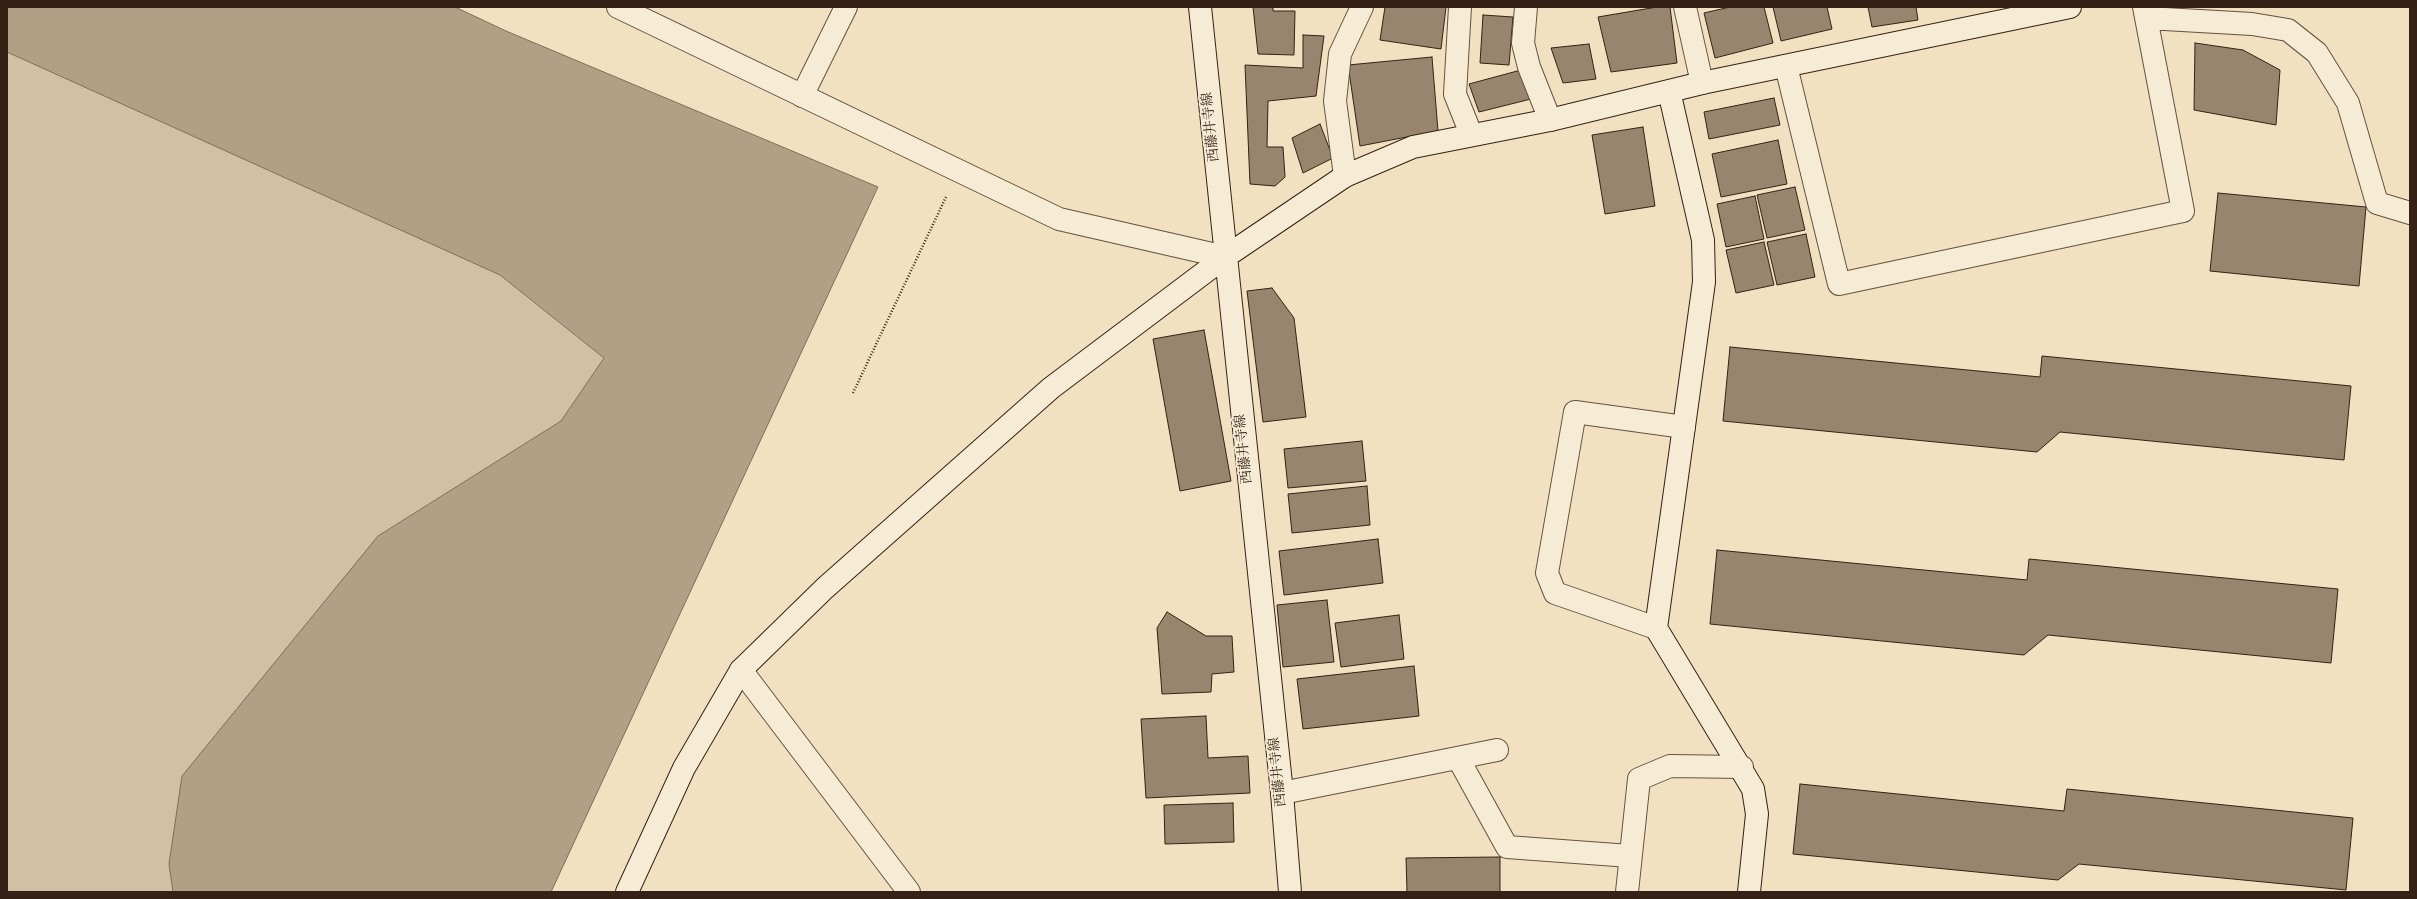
<!DOCTYPE html>
<html>
<head>
<meta charset="utf-8">
<style>
  body { margin:0 }
  #map { position:relative; width:2417px; height:899px; overflow:hidden; background:#f1e1c0; font-family:Vollkorn,serif }
  canvas { display:block }
  .frame { position:absolute; inset:0; border:8px solid #352115; pointer-events:none }
</style>
</head>
<body>
<div id="map">
<canvas width="2417" height="899"></canvas>
<div class="frame"></div>
</div>
<script>
const c = document.querySelector('canvas').getContext('2d');
c.lineJoin = 'round';
function paint(path, color) {
  c.fillStyle = color;
  c.fill(path, 'evenodd');
}
function shape(rows) {
  const path = new Path2D();
  for (const r of rows) {
    path.moveTo(r[0], r[1]);
    for (let i = 2; i < r.length; i += 2) path.lineTo(r[i], r[i + 1]);
  }
  return path;
}
function stroke(path, color, width, dash) {
  c.strokeStyle = color;
  c.lineWidth = width;
  c.lineCap = dash ? 'butt' : 'round';
  c.setLineDash(dash || []);
  c.stroke(path);
}
function label(font, color, halo, rows, align = 'center') {
  c.font = font + ' Vollkorn,"Noto Serif JP",serif';
  c.lineWidth = 3.5;
  c.setLineDash([]);
  c.textBaseline = 'middle';
  c.strokeStyle = halo;
  c.fillStyle = color;
  for (const [text, x, y, turn = 0] of rows) {
    c.save();
    c.translate(x, y);
    c.rotate((+turn || 0) * Math.PI / 180);
    c.textAlign = isNaN(turn) ? turn : align;
    if (halo) c.strokeText(text, 0, 0);
    c.fillText(text, 0, 0);
    c.restore();
  }
}
const green = shape([
  [7,52,500,275,604,358,561,421,378,536,169,863,173,892,7,892]
]);
const water = shape([
  [7,7,455,7,506,31,878,187,551,892,173,892,169,864,182,776,378,536,561,421,604,358,500,275,7,52,7,7]
]);
const building = shape([
  [1253,7,1273,7,1273,11,1295,11,1294,55,1258,54,1253,7],
  [1385,7,1446,7,1441,49,1380,40,1385,7],
  [1657,7,1670,7,1677,63,1611,72,1598,17,1657,7],
  [1730,7,1764,7,1773,43,1715,58,1704,13,1730,7],
  [1773,7,1827,7,1832,29,1781,41,1773,7],
  [1868,7,1916,7,1918,20,1872,27,1868,7],
  [1483,15,1513,17,1509,65,1480,63,1483,15],
  [1303,35,1324,36,1316,96,1268,101,1267,147,1283,147,1285,177,1275,186,1250,184,1245,65,1303,68,1303,35],
  [2195,43,2243,50,2280,70,2276,125,2194,110,2195,43],
  [1589,44,1596,79,1563,83,1551,48,1589,44],
  [1432,57,1438,131,1360,146,1348,65,1432,57],
  [1521,70,1531,99,1479,112,1469,84,1521,70],
  [1774,98,1780,125,1709,139,1704,112,1774,98],
  [1320,124,1333,158,1303,173,1292,138,1320,124],
  [1643,127,1655,206,1605,214,1592,135,1643,127],
  [1778,140,1787,184,1721,197,1712,154,1778,140],
  [1795,187,1805,230,1767,238,1757,195,1795,187],
  [2218,193,2366,207,2359,286,2210,271,2218,193],
  [1755,196,1764,239,1726,247,1717,204,1755,196],
  [1806,234,1815,277,1777,285,1767,242,1806,234],
  [1764,242,1774,285,1736,293,1726,250,1764,242],
  [1272,288,1294,318,1306,417,1263,422,1247,291,1272,288],
  [1204,330,1231,481,1180,491,1153,339,1204,330],
  [1730,347,2040,377,2042,356,2351,386,2344,460,2060,432,2037,452,1723,421,1730,347],
  [1362,441,1366,481,1288,488,1284,449,1362,441],
  [1367,486,1370,525,1292,533,1288,494,1367,486],
  [1378,539,1383,583,1284,595,1279,551,1378,539],
  [1717,550,2027,580,2029,559,2338,589,2331,663,2048,635,2024,655,1710,624,1717,550],
  [1327,600,1334,662,1283,667,1277,605,1327,600],
  [1167,612,1206,636,1232,636,1234,672,1212,674,1211,692,1162,694,1157,628,1167,612],
  [1399,615,1404,659,1341,667,1335,623,1399,615],
  [1414,666,1419,716,1303,729,1297,679,1414,666],
  [1206,716,1208,758,1248,756,1250,793,1146,798,1141,719,1206,716],
  [1800,784,2064,811,2067,789,2353,818,2346,890,2079,864,2058,880,1793,854,1800,784],
  [1233,803,1234,842,1165,844,1164,805,1233,803],
  [1500,857,1500,892,1407,892,1406,858,1500,857]
]);
const path = shape([
  [853,393,946,197]
]);
const street = shape([
  [618,7,1059,219,1225,257],
  [1460,7,1455,94,1471,134],
  [1526,7,1523,43,1529,67,1550,120],
  [1685,7,1702,83],
  [2147,18,2252,24,2288,30,2317,53,2348,103,2377,203,2410,213],
  [1786,66,1839,284,2183,211,2144,7],
  [802,96,846,7],
  [1345,176,1335,101,1340,54,1362,7],
  [1656,628,1555,593,1547,573,1575,412,1684,427],
  [741,670,909,892],
  [1458,758,1507,847,1630,856],
  [1282,793,1497,750],
  [1627,892,1639,779,1670,766,1742,767]
]);
const secondary = shape([
  [1200,7,1282,793,1290,892],
  [1669,91,1703,240,1704,282,1656,628,1753,789,1757,814,1749,892],
  [627,892,684,768,741,670,825,588,1051,388,1225,257,1345,176,1413,147,1550,120,1702,83,2070,7]
]);
const streetNames = [
  ["西藤井寺線",1212,127,-96],
  ["西藤井寺線",1245,449,-96],
  ["西藤井寺線",1279,772,-96]
];
paint(green, '#d1c0a3');
paint(water, '#b1a086');
stroke(water, '#7f6d59', 1);
paint(building, '#97856e');
stroke(building, '#352115', 1);
stroke(street, '#645140', 24);
stroke(secondary, '#352115', 24);
stroke(path, '#352115', 2.5, [1, 2]);
stroke(street, '#f6ecd6', 22);
stroke(secondary, '#f6ecd6', 22);
label('14px', '#352115', '#f6ecd6', streetNames);
</script>
</body>
</html>
